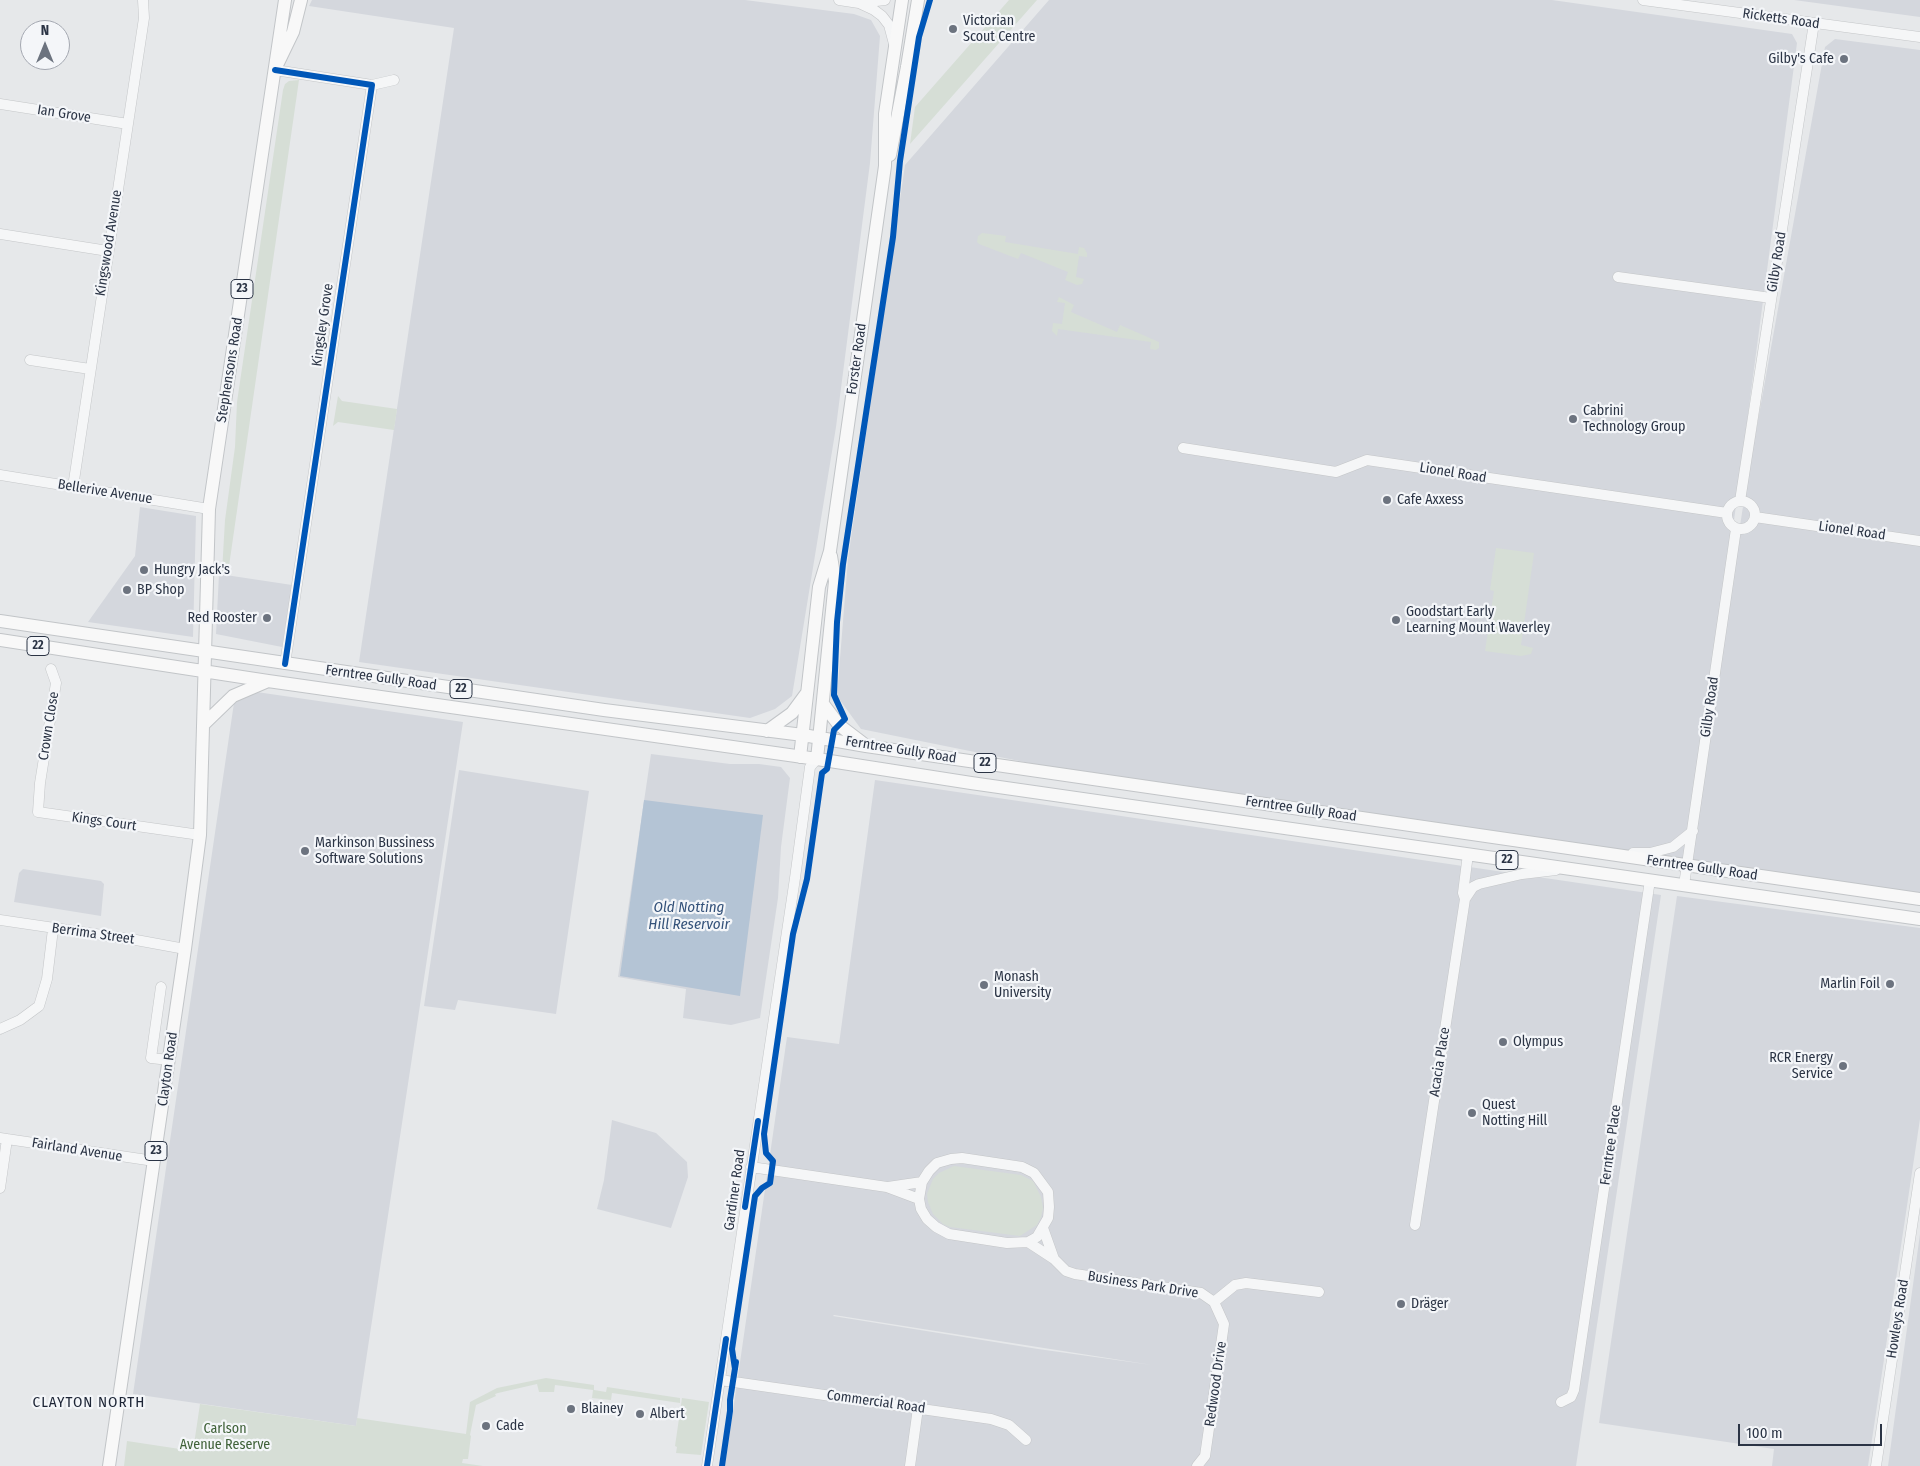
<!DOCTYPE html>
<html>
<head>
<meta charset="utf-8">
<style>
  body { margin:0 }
  #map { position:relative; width:1920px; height:1466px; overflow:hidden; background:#e6e8ea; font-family:"Fira Sans Condensed",sans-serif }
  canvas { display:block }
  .north { position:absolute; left:20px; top:20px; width:50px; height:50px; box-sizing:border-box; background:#f4f6f9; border:1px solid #a4a8b1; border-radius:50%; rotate:0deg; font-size:14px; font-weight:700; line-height:20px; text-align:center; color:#2b3445 }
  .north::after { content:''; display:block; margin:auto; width:18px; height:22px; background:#6c737f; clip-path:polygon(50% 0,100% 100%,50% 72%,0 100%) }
  .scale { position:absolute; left:1738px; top:1424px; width:144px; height:22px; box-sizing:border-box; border:2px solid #2b3445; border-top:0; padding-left:6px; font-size:15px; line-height:18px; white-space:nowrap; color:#2b3445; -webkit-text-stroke:4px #f4f6f9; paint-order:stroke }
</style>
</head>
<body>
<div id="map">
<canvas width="1920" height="1466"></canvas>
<div class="north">N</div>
<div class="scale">100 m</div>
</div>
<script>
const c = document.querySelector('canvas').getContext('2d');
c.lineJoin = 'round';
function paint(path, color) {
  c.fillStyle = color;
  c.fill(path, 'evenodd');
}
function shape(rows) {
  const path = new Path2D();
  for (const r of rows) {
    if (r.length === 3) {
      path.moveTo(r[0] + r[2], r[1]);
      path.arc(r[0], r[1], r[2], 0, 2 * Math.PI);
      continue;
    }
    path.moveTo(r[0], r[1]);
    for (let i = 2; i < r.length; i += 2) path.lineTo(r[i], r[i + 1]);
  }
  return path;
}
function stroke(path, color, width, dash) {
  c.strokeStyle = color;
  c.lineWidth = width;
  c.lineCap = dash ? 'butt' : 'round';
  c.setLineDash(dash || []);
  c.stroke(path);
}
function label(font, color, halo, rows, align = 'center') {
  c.font = font + ' "Fira Sans Condensed",sans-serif';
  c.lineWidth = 4.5;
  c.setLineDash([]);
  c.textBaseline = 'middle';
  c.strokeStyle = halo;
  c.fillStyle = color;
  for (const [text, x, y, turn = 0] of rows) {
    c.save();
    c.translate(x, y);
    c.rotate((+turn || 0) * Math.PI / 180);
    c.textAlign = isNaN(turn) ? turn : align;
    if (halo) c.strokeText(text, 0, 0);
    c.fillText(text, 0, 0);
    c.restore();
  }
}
const built = shape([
  [312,0,745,0,854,14,871,20,880,36,870,163,836,427,792,696,775,709,750,718,359,662,454,28,309,6],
  [1049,0,1552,0,1792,34,1797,43,1693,831,1746,487,1825,47,1835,39,1920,50,1920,895,1044,766,861,729,837,696,848,559,905,165],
  [1794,0,1920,0,1920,17],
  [140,507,196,516,193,637,88,622,135,556],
  [219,574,292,585,282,647,216,634],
  [236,689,463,722,356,1426,133,1394],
  [651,754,730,764,759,764,781,767,790,778,781,847,778,898,760,1018,731,1025,683,1018,686,989,618,977],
  [459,770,589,791,556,1014,458,1000,455,1010,424,1006],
  [875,780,1661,895,1576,1466,725,1466,787,1037,839,1044],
  [833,1316,834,1315,1152,1365,1038,1349],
  [23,869,101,881,104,884,101,916,14,902,19,873],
  [1677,896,1920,928,1920,1119,1868,1466,1772,1466,1774,1449,1599,1423],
  [612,1120,656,1133,687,1162,688,1177,671,1228,597,1209,604,1180],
  [1920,1234,1920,1466,1888,1466]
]);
const green = shape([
  [1009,0,1037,0,910,144,915,107],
  [299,80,228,573,222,572,225,520,235,447,237,402,283,90,285,84,289,81],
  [982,233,1006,236,1005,242,1078,254,1079,247,1084,248,1087,253,1087,257,1079,256,1076,277,1084,279,1082,284,1077,285,1065,280,1068,272,1021,253,1018,259,979,244,977,242,978,236],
  [1059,297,1074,305,1071,312,1117,332,1120,325,1159,342,1159,348,1156,350,1150,349,1151,342,1058,329,1057,336,1052,331,1053,323,1062,324,1065,303,1057,302],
  [338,396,342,401,397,409,394,430,338,422,333,426],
  [1496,548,1534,553,1521,645,1533,648,1531,654,1521,656,1485,651,1494,591,1490,590],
  [954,1166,1021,1175,1033,1181,1041,1197,1043,1208,1041,1217,1037,1225,1020,1236,950,1227,943,1224,933,1214,928,1202,927,1194,933,1179,939,1173],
  [546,1378,594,1385,594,1390,606,1392,607,1387,680,1398,680,1403,612,1393,611,1400,592,1398,593,1390,555,1385,554,1392,539,1392,537,1384,498,1393,495,1394,496,1396,476,1405,470,1435,471,1436,468,1459,463,1459,462,1463,483,1466,124,1466,127,1441,193,1451,200,1404,356,1426,357,1418,466,1434,470,1402,497,1388],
  [682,1398,709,1402,701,1455,676,1453,677,1447,675,1446]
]);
const water = shape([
  [644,800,763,815,740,996,620,976]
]);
const minor = shape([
  [839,0,859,3,885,0],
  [1643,0,1920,37],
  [859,3,874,10,882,16,889,25,894,44],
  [275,70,372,85,285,664],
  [372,85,394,80],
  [0,104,128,124],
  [0,234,108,251],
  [1618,277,1771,298],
  [30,360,90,369],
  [1183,448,1336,472,1367,460,1727,513],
  [0,475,209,509],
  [73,487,144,18,143,0],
  [1741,515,14],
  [1740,501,1814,23],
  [1755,517,1920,541],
  [51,669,56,683,40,783,38,812,200,835],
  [1633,853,1650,853,1673,847,1693,831],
  [1684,885,1736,529],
  [1465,899,1463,893,1468,854],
  [0,920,136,940,185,949],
  [161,987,151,1058,169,1060],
  [0,1029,20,1020,39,1006,47,979,53,929],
  [0,1138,154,1161],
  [962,1158,1022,1167,1034,1173,1048,1192,1049,1207,1048,1218,1037,1237,1028,1242,1007,1243,949,1234,936,1227,927,1219,921,1209,919,1199,922,1182,929,1171,937,1163,951,1159,962,1158],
  [751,1167,887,1187,919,1199],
  [888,1187,922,1182],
  [0,1188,7,1139],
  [1415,1225,1465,899,1473,887,1479,884,1522,874,1556,870],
  [1043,1228,1054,1259],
  [1028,1242,1054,1259,1066,1271,1075,1274,1201,1293,1214,1302,1235,1285,1246,1283,1319,1292],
  [720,1380,991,1419,1009,1425,1026,1440],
  [1561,1402,1571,1397,1574,1390,1650,880],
  [707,1466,795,878,810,767,817,759],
  [910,1466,918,1408],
  [1197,1466,1205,1456,1224,1324,1214,1302],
  [1876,1466,1920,1173]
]);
const major = shape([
  [278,63,293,32,301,0],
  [890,155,907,67,918,0],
  [0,621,604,710,803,735,866,746,1920,899],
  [0,640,268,681,817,759,971,783,1920,919],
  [823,704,839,725,864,744],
  [203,725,233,696,268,681],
  [767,731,792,713,806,694],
  [800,757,819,587,830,551,885,166,885,114,902,0],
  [817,759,835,581,831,556],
  [109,1466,185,949,200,835,209,509,285,0]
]);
const cycleway = shape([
  [275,70,372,85,285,664],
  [745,1207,758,1121],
  [735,1369,732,1349,755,1196,762,1188,770,1183,773,1161,766,1153,764,1134,793,934,807,879,822,773,827,769,834,730,845,719,834,695,837,622,843,564,893,237,900,161,919,37,930,0],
  [707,1466,726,1339],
  [722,1466,730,1411,730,1400,736,1362]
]);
const markers = [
  [953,29,5,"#6c737f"],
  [1844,59,5,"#6c737f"],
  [1573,419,5,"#6c737f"],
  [1387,500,5,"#6c737f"],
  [144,570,5,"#6c737f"],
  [127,590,5,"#6c737f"],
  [267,618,5,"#6c737f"],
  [1396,620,5,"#6c737f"],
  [305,851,5,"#6c737f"],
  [1890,984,5,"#6c737f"],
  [984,985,5,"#6c737f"],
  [1503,1042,5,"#6c737f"],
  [1843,1066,5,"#6c737f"],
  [1472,1113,5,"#6c737f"],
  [1401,1304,5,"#6c737f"],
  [571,1409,5,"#6c737f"],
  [640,1414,5,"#6c737f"],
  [486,1426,5,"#6c737f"]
];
const shields = [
  [242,289,22],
  [38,646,22],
  [461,689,22],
  [985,763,22],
  [1507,860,22],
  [156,1151,22]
];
const shieldNames = [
  ["23",242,289],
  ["22",38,646],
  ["22",461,689],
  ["22",985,763],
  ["22",1507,860],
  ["23",156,1151]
];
const streetNames = [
  ["Ricketts Road",1781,19,8],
  ["Ian Grove",64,114,9],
  ["Kingswood Avenue",109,243,-81],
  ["Gilby Road",1777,262,-81],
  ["Kingsley Grove",323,325,-82],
  ["Forster Road",857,359,-82],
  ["Stephensons Road",230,370,-81],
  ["Lionel Road",1453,473,9],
  ["Bellerive Avenue",105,492,9],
  ["Lionel Road",1852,531,8],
  ["Ferntree Gully Road",381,678,8],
  ["Gilby Road",1710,707,-82],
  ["Crown Close",49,726,-81],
  ["Ferntree Gully Road",901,750,9],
  ["Ferntree Gully Road",1301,809,8],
  ["Kings Court",104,822,8],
  ["Ferntree Gully Road",1702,868,8],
  ["Berrima Street",93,934,8],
  ["Acacia Place",1440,1062,-81],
  ["Clayton Road",168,1069,-82],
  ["Ferntree Place",1611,1145,-82],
  ["Fairland Avenue",77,1150,9],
  ["Gardiner Road",735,1190,-82],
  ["Business Park Drive",1143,1285,9],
  ["Howleys Road",1898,1319,-81],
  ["Redwood Drive",1216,1384,-82],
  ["Commercial Road",876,1402,8]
];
const poiNames = [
  ["Victorian",963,21],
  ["Scout Centre",963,37],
  ["Gilby's Cafe",1834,59,"right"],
  ["Cabrini",1583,411],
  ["Technology Group",1583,427],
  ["Cafe Axxess",1397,500],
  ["Hungry Jack's",154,570],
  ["BP Shop",137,590],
  ["Goodstart Early",1406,612],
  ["Learning Mount Waverley",1406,628],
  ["Red Rooster",257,618,"right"],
  ["Markinson Bussiness",315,843],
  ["Software Solutions",315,859],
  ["Monash",994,977],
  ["University",994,993],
  ["Marlin Foil",1880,984,"right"],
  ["Olympus",1513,1042],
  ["RCR Energy",1833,1058,"right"],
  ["Service",1833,1074,"right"],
  ["Quest",1482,1105],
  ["Notting Hill",1482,1121],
  ["Dräger",1411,1304],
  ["Blainey",581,1409],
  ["Albert",650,1414],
  ["Cade",496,1426]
];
const parkNames = [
  ["Carlson",225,1429],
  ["Avenue Reserve",225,1445]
];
const waterNames = [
  ["Old Notting",689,908],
  ["Hill Reservoir",689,925]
];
const neighbourhoodNames = [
  ["CLAYTON NORTH",89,1403]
];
paint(built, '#d4d7dd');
paint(green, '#d6ded6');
paint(water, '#b4c4d5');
stroke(minor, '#c4c6c8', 11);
stroke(major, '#c2c5c8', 14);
stroke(minor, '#f5f6f7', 10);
stroke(major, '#f8f8f8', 12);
stroke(cycleway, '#0057b8', 6);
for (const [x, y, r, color] of markers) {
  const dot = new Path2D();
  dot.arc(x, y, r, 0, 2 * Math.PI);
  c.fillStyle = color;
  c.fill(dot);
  stroke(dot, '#f4f6f9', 2);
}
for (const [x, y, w] of shields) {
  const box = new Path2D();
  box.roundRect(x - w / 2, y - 9.5, w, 19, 4);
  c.fillStyle = '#f4f6f9';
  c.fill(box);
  stroke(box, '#2b3445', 1);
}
label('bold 12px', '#2b3445', null, shieldNames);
label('14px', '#2b3445', '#f4f6f9', streetNames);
label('14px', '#2b3445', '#f4f6f9', poiNames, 'left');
label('14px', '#3f6138', '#f4f6f9', parkNames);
label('italic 15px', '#34527a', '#f4f6f9', waterNames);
c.letterSpacing = '1px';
label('15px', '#1d2536', '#f4f6f9', neighbourhoodNames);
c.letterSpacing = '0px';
</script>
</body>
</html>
